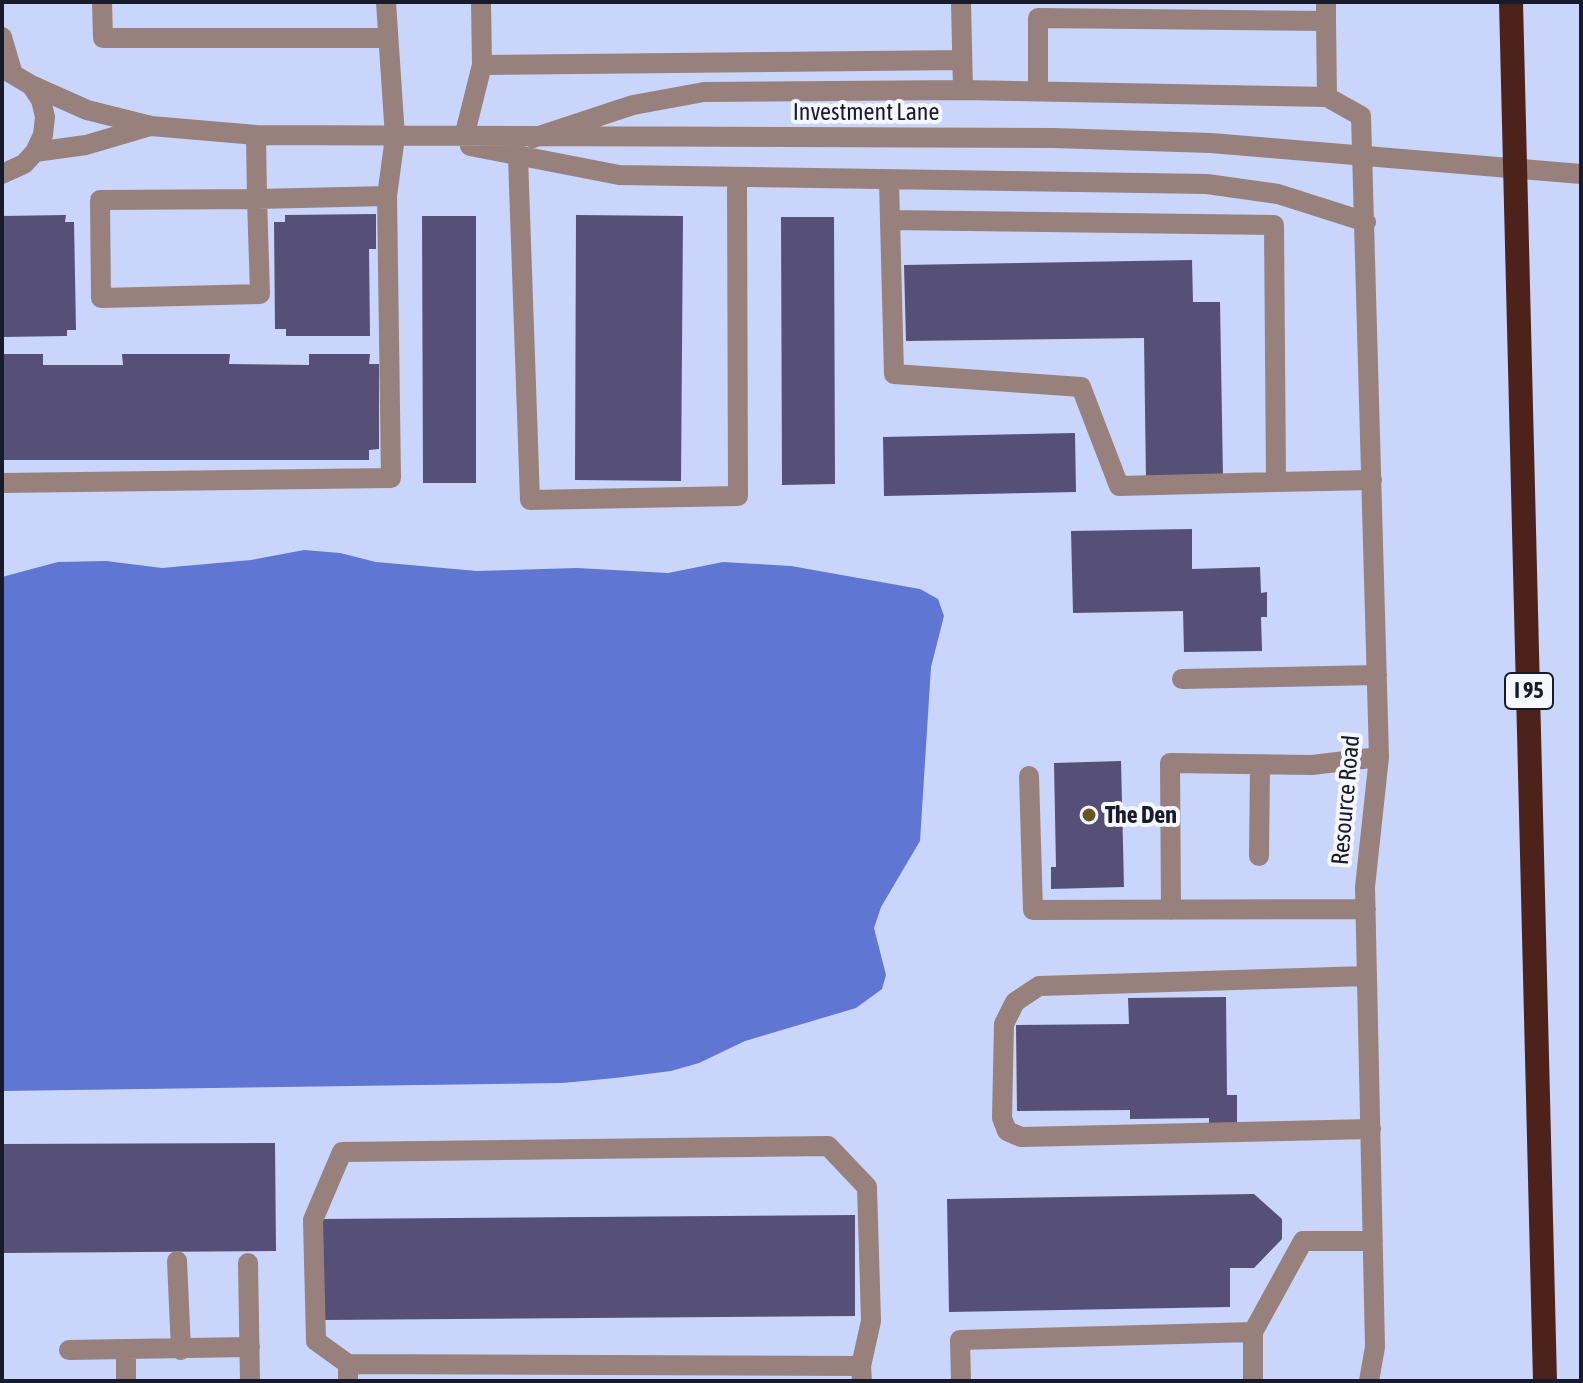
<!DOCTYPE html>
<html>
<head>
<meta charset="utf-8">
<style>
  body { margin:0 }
  #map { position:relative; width:1583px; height:1383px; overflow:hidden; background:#c9d5fa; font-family:"Asap Condensed",sans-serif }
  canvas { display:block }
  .frame { position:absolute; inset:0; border:4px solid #171b2c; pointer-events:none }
</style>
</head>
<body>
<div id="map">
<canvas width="1583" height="1383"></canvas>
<div class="frame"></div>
</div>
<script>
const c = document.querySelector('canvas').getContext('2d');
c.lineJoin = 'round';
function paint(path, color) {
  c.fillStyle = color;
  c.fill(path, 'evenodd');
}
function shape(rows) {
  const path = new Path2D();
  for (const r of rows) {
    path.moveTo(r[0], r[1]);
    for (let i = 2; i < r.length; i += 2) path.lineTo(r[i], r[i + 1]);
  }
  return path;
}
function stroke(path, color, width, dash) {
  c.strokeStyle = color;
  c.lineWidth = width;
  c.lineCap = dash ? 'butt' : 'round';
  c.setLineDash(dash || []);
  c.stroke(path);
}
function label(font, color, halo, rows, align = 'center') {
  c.font = font + ' "Asap Condensed",sans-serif';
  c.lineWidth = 8;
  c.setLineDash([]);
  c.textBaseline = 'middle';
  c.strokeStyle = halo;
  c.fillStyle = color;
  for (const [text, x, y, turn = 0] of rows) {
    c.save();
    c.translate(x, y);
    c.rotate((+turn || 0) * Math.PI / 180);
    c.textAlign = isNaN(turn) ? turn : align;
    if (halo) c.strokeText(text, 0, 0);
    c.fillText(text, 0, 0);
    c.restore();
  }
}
const water = shape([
  [304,550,340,553,376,562,477,571,577,568,668,573,723,562,791,566,920,589,938,599,944,616,931,667,920,841,881,907,874,928,886,975,882,989,856,1008,745,1041,699,1063,671,1071,615,1078,562,1083,2,1091,2,577,58,562,106,561,162,568,251,560]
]);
const building = shape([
  [376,214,376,249,369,249,370,336,286,336,286,329,275,329,274,222,285,222,285,215],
  [66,215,65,222,74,222,76,330,67,330,67,336,2,337,2,216],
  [576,215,683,216,681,481,575,480],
  [422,216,476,216,476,483,423,483],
  [781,217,834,217,835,484,782,485],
  [1192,260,1193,302,1220,302,1223,478,1146,480,1144,338,906,341,904,265],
  [2,354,43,354,43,365,123,365,122,354,230,354,229,364,309,365,309,354,370,354,369,364,379,364,379,449,369,450,369,460,2,460],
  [1075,433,1076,492,884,496,883,437],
  [1192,529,1192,569,1260,567,1261,593,1267,592,1267,617,1261,617,1262,651,1184,652,1183,611,1073,613,1071,531],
  [1121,761,1124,887,1051,889,1051,867,1056,867,1054,763],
  [1226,997,1227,1095,1237,1095,1237,1125,1209,1125,1209,1118,1130,1119,1130,1110,1017,1111,1016,1025,1129,1024,1128,998],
  [275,1143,276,1251,4,1253,3,1144],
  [1254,1194,1282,1219,1282,1239,1254,1268,1230,1268,1230,1307,949,1312,947,1199],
  [855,1215,855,1316,323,1320,323,1219]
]);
const minor = shape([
  [102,2,103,38,388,38],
  [481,2,482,65],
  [961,2,963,90],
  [1326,21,1327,97],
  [2,37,12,71],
  [2,68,31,85,41,100,45,117,43,135,35,152,24,164,2,174],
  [31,85,87,110,151,126,256,135,1053,138,1211,143,1581,174],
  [1038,91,1038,18,1326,21,1326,2],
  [256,135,257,199,260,294,101,298,100,200,257,199,387,196,395,137,386,2],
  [464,137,482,65,962,60],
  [533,138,633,105,704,92,963,90,1327,97,1361,116,1379,757,1365,887,1375,1347,1369,1381],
  [470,146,619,175,1207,184,1278,194,1366,222],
  [35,152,86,145,147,127],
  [518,157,530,500,738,496,737,178],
  [889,180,890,220,1274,225,1276,482,1372,480],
  [890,220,894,374,1081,387,1119,486,1276,482],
  [2,483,391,478,387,196],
  [1182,679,1377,675],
  [1029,776,1033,910,1366,909],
  [1259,856,1260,766],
  [1171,910,1170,763,1312,765,1379,757],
  [1367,976,1039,986,1015,1002,1004,1024,1002,1118,1007,1131,1021,1137,1371,1129],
  [177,1261,181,1350],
  [248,1263,250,1381],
  [1253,1332,1253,1381],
  [69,1350,126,1349],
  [348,1364,316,1341,313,1220,342,1152,828,1146,867,1187,871,1321,861,1366],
  [126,1381,126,1349,250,1347],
  [348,1381,348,1364,861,1366,862,1381],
  [961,1381,960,1340,1253,1332,1303,1241,1373,1241]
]);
const highway = shape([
  [1511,2,1545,1381]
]);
const markers = [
  [1089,815,8,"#665623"]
];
const shields = [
  [1529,691,48]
];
const shieldNames = [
  ["I 95",1529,691]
];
const streetNames = [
  ["Investment Lane",866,112],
  ["Resource Road",1346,800,-85]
];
const poiNames = [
  ["The Den",1105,815]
];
paint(water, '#6076d3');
paint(building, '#564f78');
stroke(minor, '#98817c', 20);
stroke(highway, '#4d221b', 24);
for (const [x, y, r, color] of markers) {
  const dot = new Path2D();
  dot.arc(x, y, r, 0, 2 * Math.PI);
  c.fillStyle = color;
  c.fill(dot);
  stroke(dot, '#f5f7fc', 3);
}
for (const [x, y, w] of shields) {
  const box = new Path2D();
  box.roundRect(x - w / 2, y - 18, w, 36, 6);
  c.fillStyle = '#f5f7fc';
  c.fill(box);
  stroke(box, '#171b2c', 2);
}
label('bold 22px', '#171b2c', null, shieldNames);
label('24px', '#171b2c', '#f5f7fc', streetNames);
label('bold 24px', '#171b2c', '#f5f7fc', poiNames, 'left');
</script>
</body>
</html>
